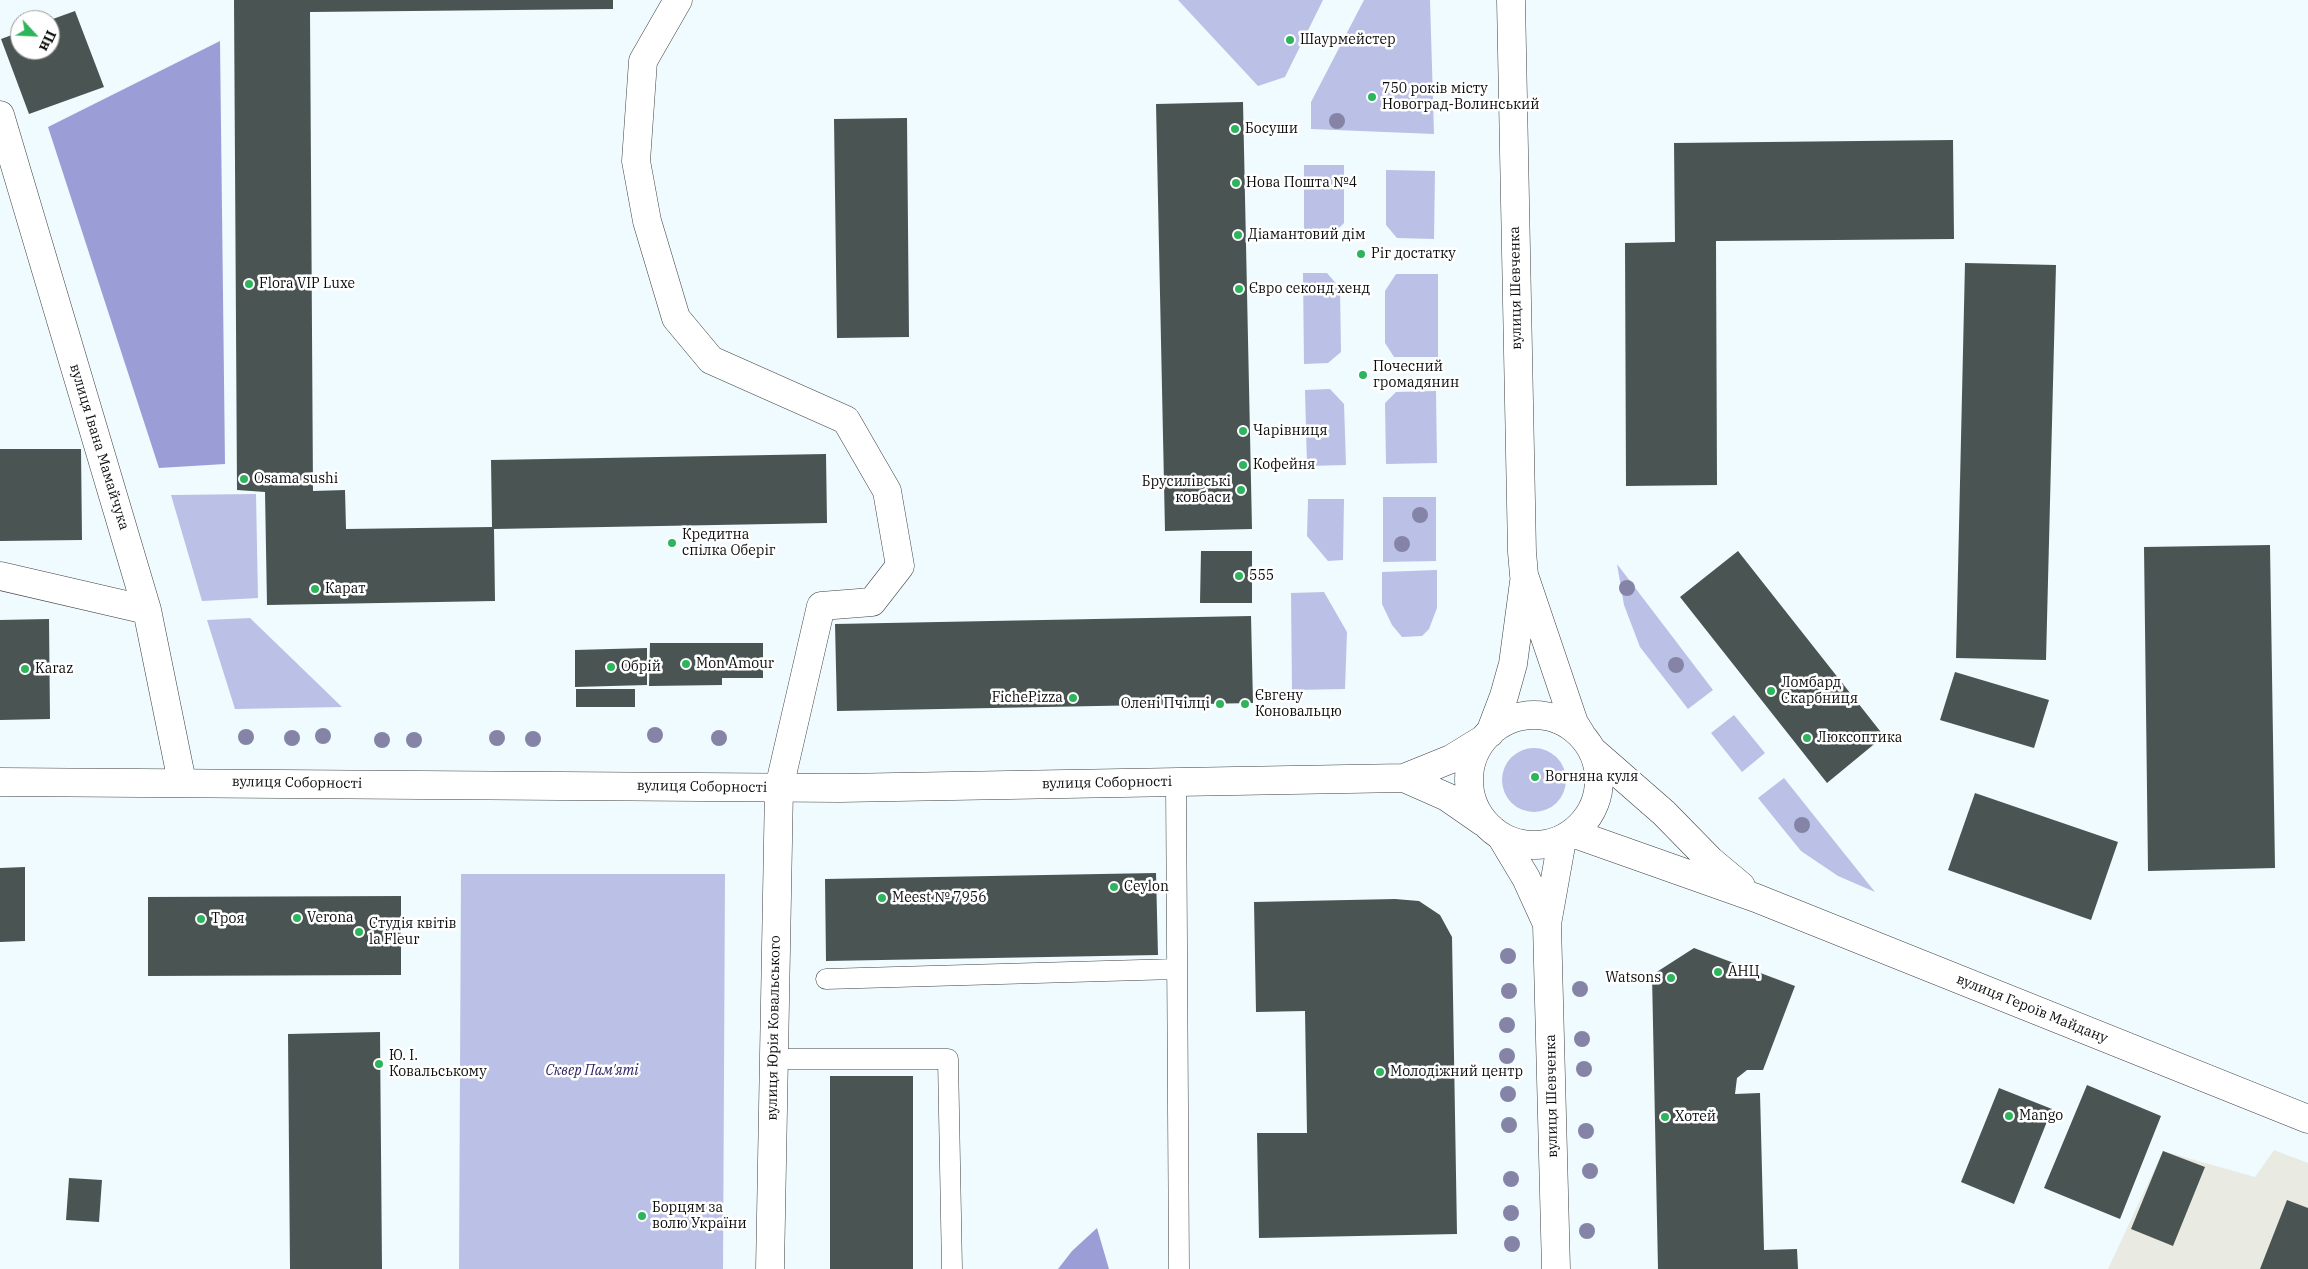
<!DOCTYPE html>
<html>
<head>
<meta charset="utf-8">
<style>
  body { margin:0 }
  #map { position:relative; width:2308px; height:1269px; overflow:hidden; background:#effbfe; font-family:"IBM Plex Serif",serif }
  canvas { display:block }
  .north { position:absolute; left:10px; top:10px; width:50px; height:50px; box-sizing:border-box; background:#fff; border:1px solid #9e9e9e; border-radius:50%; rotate:115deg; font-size:14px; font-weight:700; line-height:20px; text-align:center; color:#0d0d0d }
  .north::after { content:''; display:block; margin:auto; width:18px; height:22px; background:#2fb45e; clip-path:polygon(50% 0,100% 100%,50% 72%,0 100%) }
</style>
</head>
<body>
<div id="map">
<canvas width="2308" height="1269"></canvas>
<div class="north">Пн</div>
</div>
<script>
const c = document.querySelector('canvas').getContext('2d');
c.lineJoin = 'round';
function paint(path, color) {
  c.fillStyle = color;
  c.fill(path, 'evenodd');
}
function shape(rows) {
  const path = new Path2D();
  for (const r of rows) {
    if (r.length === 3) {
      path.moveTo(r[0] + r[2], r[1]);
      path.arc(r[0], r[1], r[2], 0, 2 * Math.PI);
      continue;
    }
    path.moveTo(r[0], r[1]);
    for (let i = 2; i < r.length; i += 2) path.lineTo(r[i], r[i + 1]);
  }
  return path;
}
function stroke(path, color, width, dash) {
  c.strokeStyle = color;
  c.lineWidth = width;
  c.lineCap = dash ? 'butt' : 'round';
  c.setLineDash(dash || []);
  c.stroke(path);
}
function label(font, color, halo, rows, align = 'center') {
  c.font = font + ' "IBM Plex Serif",serif';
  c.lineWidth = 5;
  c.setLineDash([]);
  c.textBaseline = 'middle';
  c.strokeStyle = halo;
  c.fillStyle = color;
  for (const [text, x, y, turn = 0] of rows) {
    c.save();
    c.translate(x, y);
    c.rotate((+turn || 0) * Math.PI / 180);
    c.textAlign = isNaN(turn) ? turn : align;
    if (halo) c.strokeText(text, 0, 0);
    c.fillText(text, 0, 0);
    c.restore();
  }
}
const industrial = shape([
  [2274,1150,2308,1163,2308,1269,2108,1269,2163,1151,2255,1177]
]);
const green = shape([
  [1178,0,1323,0,1285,77,1258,86],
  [1364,0,1430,0,1434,134,1311,129,1311,102],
  [1304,165,1344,165,1344,223,1326,241,1304,241],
  [1386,170,1435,171,1434,239,1397,238,1386,225],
  [1303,273,1327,273,1340,288,1341,352,1328,363,1304,364],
  [1396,274,1438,274,1438,357,1394,357,1385,343,1385,291],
  [1330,389,1344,404,1346,465,1307,466,1305,390],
  [1436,391,1437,463,1386,464,1385,403,1396,392],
  [256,494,258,598,202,601,171,495],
  [1383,497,1436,497,1436,561,1383,562],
  [1308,499,1344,499,1343,560,1328,561,1307,536],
  [1617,564,1713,690,1688,709,1640,647,1624,605],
  [1437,570,1437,608,1429,629,1422,636,1402,637,1392,625,1382,604,1382,572],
  [1324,592,1347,632,1345,689,1292,690,1291,593],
  [250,618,342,707,235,709,207,620],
  [1734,715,1765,753,1742,772,1711,733],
  [1534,780,32],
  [1784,778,1875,892,1838,876,1801,851,1758,798],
  [461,874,725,874,723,1269,459,1269]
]);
const forest = shape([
  [220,41,225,464,159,468,48,127],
  [1097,1228,1109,1269,1058,1269,1072,1251]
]);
const building = shape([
  [234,0,613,0,613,9,310,12,313,491,345,490,346,529,492,527,491,460,826,454,827,523,494,529,495,601,267,605,265,492,237,490],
  [75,11,104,87,29,114,1,39,20,32,20,50,50,50,50,20],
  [1243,102,1252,529,1165,531,1156,104],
  [907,118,909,337,837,338,834,119],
  [1953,140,1954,239,1716,241,1717,485,1626,486,1625,243,1675,242,1674,143],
  [1965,263,2056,265,2046,660,1956,658],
  [0,449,81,449,82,540,0,541],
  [2270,545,2275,868,2148,871,2144,547],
  [1201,551,1252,551,1252,603,1200,603],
  [1738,551,1884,736,1827,783,1680,597],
  [1251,616,1253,703,837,711,835,624],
  [49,619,50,719,0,720,0,620],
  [650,643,763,643,763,678,722,678,722,685,649,686],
  [647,648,647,685,575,687,575,650],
  [1955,672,2049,700,2034,748,1940,720],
  [576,689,635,689,635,707,576,707],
  [1975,793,2118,842,2091,920,1948,870],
  [25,867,25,941,0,942,0,868],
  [1156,873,1158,955,826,961,825,879],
  [401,896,401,975,148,976,148,897],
  [1395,899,1419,901,1440,915,1452,937,1457,1234,1259,1238,1257,1133,1307,1133,1305,1011,1256,1012,1254,902],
  [1694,948,1795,986,1763,1070,1747,1070,1737,1078,1735,1094,1760,1093,1764,1250,1797,1249,1798,1269,1658,1269,1652,975],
  [380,1032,382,1269,290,1269,288,1034],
  [830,1076,913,1076,913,1269,830,1269],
  [2087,1085,2161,1116,2120,1219,2044,1188],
  [1999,1088,2052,1109,2014,1204,1961,1182],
  [2163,1151,2205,1167,2173,1246,2131,1229],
  [69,1178,102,1180,99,1222,66,1220],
  [2287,1200,2308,1208,2308,1269,2260,1269]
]);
const service = shape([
  [1176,782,1179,1269],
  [826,979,1176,969],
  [773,1059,948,1059,952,1269]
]);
const minor = shape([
  [678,0,643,61,636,161,647,221,676,318,711,360,846,420,887,491,900,566,872,602,821,606,779,788,770,1269],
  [0,115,147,610,182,782],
  [0,576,147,610],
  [1593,751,1664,813,1710,860,1741,886],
  [1575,834,1756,898,2308,1119],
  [1502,838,1526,878,1547,924],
  [1556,1269,1547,924,1562,840]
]);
const tertiary = shape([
  [1511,0,1522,552,1524,575,1574,723,1581,734],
  [1534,780,65],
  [1490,733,1504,696,1513,664,1524,582],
  [1404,778,1447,797,1483,822],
  [0,782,840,788,1404,778,1451,759,1482,740]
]);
const trees = [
  [1337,121],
  [1420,515],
  [1402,544],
  [1627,588],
  [1676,665],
  [655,735],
  [323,736],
  [246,737],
  [292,738],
  [497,738],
  [719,738],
  [533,739],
  [382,740],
  [414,740],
  [1802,825],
  [1508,956],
  [1580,989],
  [1509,991],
  [1507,1025],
  [1582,1039],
  [1507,1056],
  [1584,1069],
  [1508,1094],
  [1509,1125],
  [1586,1131],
  [1590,1171],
  [1511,1179],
  [1511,1213],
  [1587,1231],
  [1512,1244]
];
const markers = [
  [1290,40,5,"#2fb45e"],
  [1372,97,5,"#2fb45e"],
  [1235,129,5,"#2fb45e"],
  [1236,183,5,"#2fb45e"],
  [1238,235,5,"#2fb45e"],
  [1361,254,5,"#2fb45e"],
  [249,284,5,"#2fb45e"],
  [1239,289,5,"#2fb45e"],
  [1363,375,5,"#2fb45e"],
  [1243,431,5,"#2fb45e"],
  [1243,465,5,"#2fb45e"],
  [244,479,5,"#2fb45e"],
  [1241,490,5,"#2fb45e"],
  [672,543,5,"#2fb45e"],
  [1239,576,5,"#2fb45e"],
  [315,589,5,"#2fb45e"],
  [686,664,5,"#2fb45e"],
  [611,667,5,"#2fb45e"],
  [25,669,5,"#2fb45e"],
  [1771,691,5,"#2fb45e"],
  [1073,698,5,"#2fb45e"],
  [1220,704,5,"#2fb45e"],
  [1245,704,5,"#2fb45e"],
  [1807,738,5,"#2fb45e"],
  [1535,777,5,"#2fb45e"],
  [1114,887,5,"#2fb45e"],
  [882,898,5,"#2fb45e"],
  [297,918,5,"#2fb45e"],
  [201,919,5,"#2fb45e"],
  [359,932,5,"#2fb45e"],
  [1718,972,5,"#2fb45e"],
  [1671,978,5,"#2fb45e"],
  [379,1064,5,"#2fb45e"],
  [1380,1072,5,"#2fb45e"],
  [2009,1116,5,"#2fb45e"],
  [1665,1117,5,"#2fb45e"],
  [642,1216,5,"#2fb45e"]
];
const poiNames = [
  ["Шаурмейстер",1300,40],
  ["750 років місту",1382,89],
  ["Новоград-Волинський",1382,105],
  ["Босуши",1245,129],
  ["Нова Пошта №4",1246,183],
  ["Діамантовий дім",1248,235],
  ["Ріг достатку",1371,254],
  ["Flora VIP Luxe",259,284],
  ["Євро секонд хенд",1249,289],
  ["Почесний",1373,367],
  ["громадянин",1373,383],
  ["Чарівниця",1253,431],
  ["Кофейня",1253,465],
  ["Osama sushi",254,479],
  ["Брусилівські",1231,482,"right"],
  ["ковбаси",1231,498,"right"],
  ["Кредитна",682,535],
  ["спілка Оберіг",682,551],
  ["555",1249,576],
  ["Карат",325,589],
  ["Mon Amour",696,664],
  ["Обрій",621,667],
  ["Karaz",35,669],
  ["Ломбард",1781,683],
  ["Скарбниця",1781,699],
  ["Євгену",1255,696],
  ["Коновальцю",1255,712],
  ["FichePizza",1063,698,"right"],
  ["Олені Пчілці",1210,704,"right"],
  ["Люксоптика",1817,738],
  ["Вогняна куля",1545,777],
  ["Ceylon",1124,887],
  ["Meest № 7956",892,898],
  ["Verona",307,918],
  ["Троя",211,919],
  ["Студія квітів",369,924],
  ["la Fleur",369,940],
  ["АНЦ",1728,972],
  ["Watsons",1661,978,"right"],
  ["Ю. І.",389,1056],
  ["Ковальському",389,1072],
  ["Молодіжний центр",1390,1072],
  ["Mango",2019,1116],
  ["Хотей",1675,1117],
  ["Борцям за",652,1208],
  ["волю України",652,1224]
];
const streetNames = [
  ["вулиця Шевченка",1516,288,-91],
  ["вулиця Івана Мамайчука",99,447,73],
  ["вулиця Соборності",297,783,1],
  ["вулиця Соборності",1107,783,-1],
  ["вулиця Соборності",702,787,1],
  ["вулиця Героїв Майдану",2032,1009,22],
  ["вулиця Юрія Ковальського",774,1028,-89],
  ["вулиця Шевченка",1552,1096,-91]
];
const parkNames = [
  ["Сквер Пам'яті",592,1071]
];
paint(industrial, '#e9ebe2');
paint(green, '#bbc0e6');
paint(forest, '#9b9ed6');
paint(building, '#4a5553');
stroke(service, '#404040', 21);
stroke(minor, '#404040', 29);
stroke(tertiary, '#404040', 29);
stroke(service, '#fff', 20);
stroke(minor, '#fff', 28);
stroke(tertiary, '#fff', 28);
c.fillStyle = '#8584a7';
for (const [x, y] of trees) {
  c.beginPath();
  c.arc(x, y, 8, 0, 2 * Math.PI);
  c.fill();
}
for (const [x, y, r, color] of markers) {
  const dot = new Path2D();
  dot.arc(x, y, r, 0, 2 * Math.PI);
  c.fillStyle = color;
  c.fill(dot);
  stroke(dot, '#fff', 2);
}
label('14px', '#0d0d0d', '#fff', poiNames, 'left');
label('14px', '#0d0d0d', '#fff', streetNames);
label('italic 14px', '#2e2260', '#fff', parkNames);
</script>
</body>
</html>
